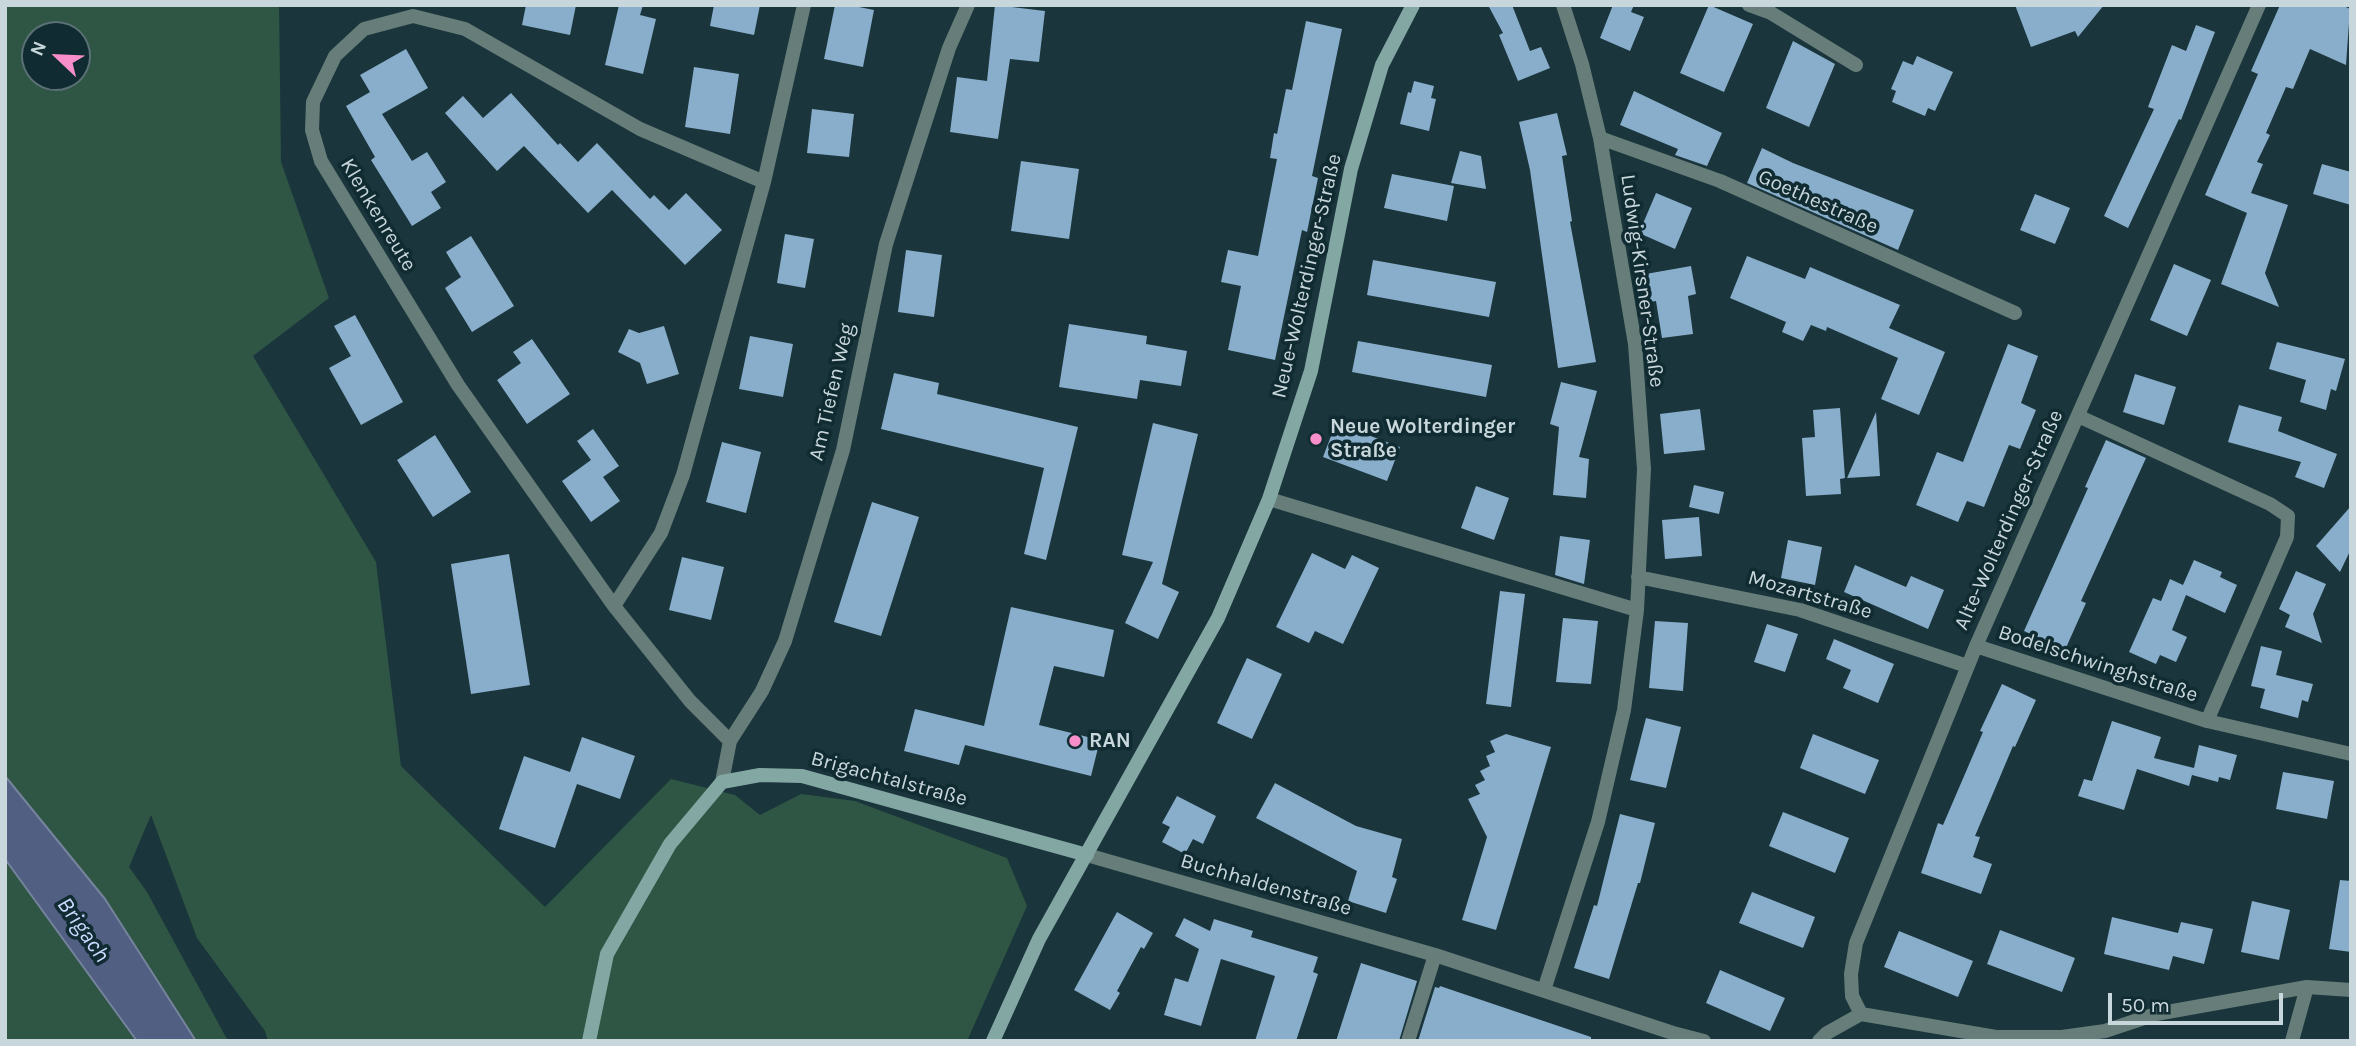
<!DOCTYPE html>
<html>
<head>
<meta charset="utf-8">
<style>
  body { margin:0 }
  #map { position:relative; width:2356px; height:1046px; overflow:hidden; background:#1a353b; font-family:Karla,sans-serif }
  canvas { display:block }
  .frame { position:absolute; inset:0; border:7px solid #c8d7db; pointer-events:none }
  .north { position:absolute; left:21px; top:21px; width:70px; height:70px; box-sizing:border-box; background:#102b31; border:2px solid #5a7075; border-radius:50%; rotate:293deg; font-size:19px; font-weight:700; line-height:28px; text-align:center; color:#c8d7db }
  .north::after { content:''; display:block; margin:auto; width:24px; height:32px; background:#f98fca; clip-path:polygon(50% 0,100% 100%,50% 72%,0 100%) }
  .scale { position:absolute; left:2108px; top:993px; width:175px; height:32px; box-sizing:border-box; border:4px solid #c8d7db; border-top:0; padding-left:9px; font-size:21px; line-height:24px; white-space:nowrap; color:#c8d7db; -webkit-text-stroke:5px #102b31; paint-order:stroke }
</style>
</head>
<body>
<div id="map">
<canvas width="2356" height="1046"></canvas>
<div class="frame"></div>
<div class="north">N</div>
<div class="scale">50 m</div>
</div>
<script>
const c = document.querySelector('canvas').getContext('2d');
c.lineJoin = 'round';
function paint(path, color) {
  c.fillStyle = color;
  c.fill(path, 'evenodd');
}
function shape(rows) {
  const path = new Path2D();
  for (const r of rows) {
    path.moveTo(r[0], r[1]);
    for (let i = 2; i < r.length; i += 2) path.lineTo(r[i], r[i + 1]);
  }
  return path;
}
function stroke(path, color, width, dash) {
  c.strokeStyle = color;
  c.lineWidth = width;
  c.lineCap = dash ? 'butt' : 'round';
  c.setLineDash(dash || []);
  c.stroke(path);
}
function label(font, color, halo, rows, align = 'center') {
  c.font = font + ' Karla,sans-serif';
  c.lineWidth = 7;
  c.setLineDash([]);
  c.textBaseline = 'middle';
  c.strokeStyle = halo;
  c.fillStyle = color;
  for (const [text, x, y, turn = 0] of rows) {
    c.save();
    c.translate(x, y);
    c.rotate((+turn || 0) * Math.PI / 180);
    c.textAlign = isNaN(turn) ? turn : align;
    if (halo) c.strokeText(text, 0, 0);
    c.fillText(text, 0, 0);
    c.restore();
  }
}
const green = shape([
  [5,5,279,5,281,162,329,298,253,356,376,562,401,766,545,907,671,779,735,795,760,815,801,794,855,801,1007,858,1027,906,967,1041,268,1041,265,1031,197,938,151,815,129,867,147,892,228,1041,196,1041,105,899,5,776],
  [35,35,77,35,77,77,35,77],
  [5,859,21,880,137,1041,5,1041]
]);
const water = shape([
  [5,776,105,899,196,1041,137,1041,5,859,5,776]
]);
const building = shape([
  [526,5,576,5,570,35,522,25],
  [619,5,643,5,640,15,656,19,643,74,605,65],
  [714,5,760,5,754,35,710,26],
  [835,5,849,5,874,10,863,67,824,59],
  [995,5,1045,11,1039,62,1010,59,998,139,950,132,957,77,987,81],
  [1488,5,1512,5,1530,51,1541,47,1550,68,1518,81,1499,35,1503,33],
  [1613,5,1634,5,1631,12,1644,17,1630,51,1600,38],
  [1709,5,1753,24,1724,92,1680,73],
  [2015,5,2104,5,2078,37,2075,31,2031,47],
  [2280,5,2342,5,2350,9,2346,65,2310,49,2293,89,2286,87,2266,133,2270,135,2257,162,2263,164,2251,193,2288,205,2265,273,2279,307,2221,284,2247,213,2205,195,2258,74,2251,71],
  [1306,21,1342,29,1312,176,1318,178,1307,232,1302,230,1275,360,1228,350,1241,286,1221,282,1228,250,1258,256,1277,159,1270,158,1274,133,1277,134,1286,89,1292,90],
  [2196,25,2215,32,2181,120,2179,119,2128,228,2104,216,2154,109,2148,107,2172,45,2186,51],
  [1793,41,1835,64,1809,127,1766,108],
  [406,49,428,88,382,114,412,161,427,152,446,182,431,192,441,208,412,226,371,160,375,157,346,106,370,92,360,75],
  [1917,56,1953,72,1935,111,1928,108,1925,116,1892,102,1896,91,1891,89,1903,61,1913,65],
  [694,67,739,74,730,134,685,127],
  [1414,81,1434,86,1431,98,1436,99,1429,131,1400,124,1408,92,1411,93],
  [1634,91,1722,133,1707,166,1675,155,1678,149,1620,125],
  [511,93,558,145,560,143,578,162,597,143,650,199,654,195,669,210,686,193,722,230,685,265,612,190,588,213,524,146,497,171,445,113,463,96,483,118],
  [812,109,854,114,849,157,807,153],
  [1557,113,1567,155,1562,156,1572,221,1570,222,1596,362,1558,368,1530,170,1519,122],
  [1762,148,1793,163,1914,210,1898,250,1747,183],
  [1460,151,1481,156,1486,189,1451,183],
  [1021,161,1079,169,1069,239,1011,231],
  [2322,164,2351,172,2351,205,2313,194],
  [1392,174,1454,186,1447,221,1384,208],
  [1656,193,1692,208,1675,249,1639,233],
  [2035,194,2070,208,2055,244,2020,230],
  [785,234,814,239,805,288,777,283],
  [471,236,514,306,472,332,445,288,461,277,446,252],
  [906,250,942,255,934,317,898,312],
  [1747,256,1805,279,1810,267,1900,305,1889,328,1945,352,1919,415,1881,399,1898,358,1827,327,1826,331,1811,325,1803,341,1782,332,1786,322,1730,298],
  [1373,260,1496,282,1489,317,1367,295],
  [2174,264,2211,280,2187,336,2150,320],
  [1691,266,1696,294,1688,296,1693,334,1662,338,1656,301,1645,303,1640,275],
  [355,315,403,402,361,425,329,368,351,356,334,326],
  [1069,324,1147,336,1146,344,1187,351,1181,386,1140,380,1137,399,1059,387],
  [664,326,679,374,647,384,640,363,618,352,629,329,639,333],
  [750,336,793,344,783,397,739,389],
  [532,339,570,394,527,424,497,380,521,363,513,352],
  [1358,341,1492,365,1486,397,1352,372],
  [2277,342,2345,359,2336,391,2331,389,2326,410,2300,402,2306,380,2269,369],
  [2008,344,2038,356,2021,403,2036,410,2020,449,2009,445,1984,507,1967,501,1958,522,1916,505,1937,452,1963,462],
  [894,373,939,383,937,394,1078,427,1046,560,1024,554,1044,468,881,429],
  [2135,374,2176,387,2164,425,2123,412],
  [1561,382,1597,391,1579,457,1589,459,1586,498,1553,495,1559,427,1550,424],
  [2239,405,2282,417,2278,431,2337,454,2324,488,2295,477,2301,462,2228,442],
  [1840,408,1845,478,1840,479,1841,494,1806,496,1802,438,1815,437,1813,410],
  [1700,409,1705,450,1664,454,1660,414],
  [1876,412,1880,476,1847,478],
  [1153,423,1198,434,1162,584,1179,592,1158,639,1125,623,1153,562,1122,555],
  [1336,423,1400,447,1387,481,1323,457],
  [593,429,619,466,603,477,620,501,591,522,562,481,591,460,577,441],
  [435,435,471,492,433,517,397,460],
  [2106,440,2146,458,2081,601,2086,603,2065,650,2024,631,2088,488,2085,487],
  [722,442,761,452,746,513,706,502],
  [1694,485,1724,492,1719,514,1689,507],
  [1476,486,1509,498,1494,540,1461,528],
  [872,502,919,517,881,636,834,622],
  [2351,506,2351,549,2340,572,2316,546],
  [1699,517,1702,556,1665,559,1662,520],
  [1560,536,1590,540,1584,584,1555,575],
  [1788,540,1822,547,1815,585,1781,578],
  [1312,553,1345,569,1352,555,1379,568,1343,644,1315,631,1309,643,1276,627],
  [509,554,530,685,471,694,451,564],
  [682,557,724,567,711,620,669,610],
  [2194,560,2222,572,2220,577,2237,585,2225,613,2186,595,2172,630,2187,637,2176,662,2160,655,2156,664,2129,652,2153,598,2161,601,2170,579,2183,585],
  [1855,565,1906,587,1911,576,1944,590,1928,629,1844,592],
  [2296,571,2326,584,2313,614,2322,643,2285,627,2290,615,2279,609],
  [1500,591,1525,594,1511,707,1486,704],
  [1011,607,1114,630,1104,677,1054,666,1039,725,1100,740,1091,776,965,745,959,765,904,751,915,709,984,726],
  [1563,618,1598,621,1591,684,1556,682],
  [1655,621,1688,623,1683,691,1649,688],
  [1767,624,1798,634,1785,672,1754,662],
  [1834,639,1894,664,1878,703,1843,688,1851,670,1826,659],
  [2261,646,2282,651,2276,675,2313,684,2308,702,2302,700,2298,718,2260,708,2265,689,2251,686],
  [1247,658,1282,674,1252,739,1217,723],
  [2002,684,2036,700,2015,747,2013,746,1975,836,1980,837,1973,857,1992,864,1981,894,1921,873,1938,823,1943,825,1983,732,1980,731],
  [1646,718,1681,727,1666,788,1630,780],
  [2112,721,2161,737,2154,758,2194,768,2199,745,2237,755,2230,780,2219,777,2218,782,2192,775,2189,786,2137,769,2124,810,2078,796,2084,779,2092,781],
  [1506,734,1551,747,1496,930,1462,920,1487,837,1468,799,1480,794,1475,785,1485,780,1480,771,1490,766,1486,756,1495,752,1490,741],
  [1813,734,1879,760,1865,794,1800,768],
  [582,737,635,756,620,799,577,784,555,848,499,829,524,756,570,772],
  [2283,772,2334,781,2327,819,2276,809],
  [1275,783,1356,826,1402,839,1392,877,1397,879,1386,913,1348,901,1357,871,1256,818],
  [1177,796,1216,816,1203,844,1193,839,1185,854,1162,842,1170,827,1162,823],
  [1783,812,1849,838,1835,873,1769,846],
  [1620,814,1655,823,1640,883,1638,883,1609,979,1574,968,1594,905,1597,906],
  [2340,880,2351,881,2351,952,2329,949],
  [1752,892,1815,917,1803,948,1739,923],
  [2252,901,2290,910,2279,960,2241,952],
  [1117,912,1153,933,1144,949,1141,947,1117,991,1120,993,1110,1010,1074,990],
  [2112,917,2178,933,2181,922,2213,929,2204,964,2173,956,2169,970,2104,954],
  [1184,918,1210,931,1214,919,1253,931,1251,937,1318,957,1313,972,1318,974,1296,1041,1255,1041,1275,976,1221,959,1201,1026,1164,1015,1175,978,1188,982,1199,949,1175,936],
  [2000,930,2075,958,2062,992,1987,964],
  [1899,931,1973,961,1958,997,1884,967],
  [1361,963,1417,981,1399,1041,1336,1041],
  [1720,970,1785,998,1770,1031,1706,1003],
  [1440,986,1591,1037,1591,1041,1418,1041,1435,987,1439,988]
]);
const street = shape([
  [1749,5,1771,13,1856,65],
  [1600,138,1720,181,2015,313],
  [2078,416,2270,504,2288,516,2287,537,2207,721],
  [1269,499,1637,610],
  [1638,577,1800,610,1967,666],
  [614,606,458,385,321,161,312,130,313,102,335,56,364,29,413,16,465,29,640,129,764,182],
  [1976,646,2207,721,2351,754],
  [730,741,690,701,614,606,661,533,683,475,764,182,804,5],
  [722,782,730,741,762,691,785,641,843,450,886,244,949,48,968,5],
  [1087,855,1435,955,1673,1033,1704,1041],
  [1544,990,1598,822,1624,710,1637,610,1644,469,1635,344,1600,138,1582,64,1563,5],
  [1861,1014,1852,996,1851,974,1856,943,1976,646,2259,5],
  [1861,1014,1996,1037,2062,1037,2105,1031,2156,1014,2307,987,2351,990],
  [1408,1041,1435,955],
  [1819,1041,1827,1033,1861,1014],
  [2292,1041,2307,987]
]);
const secondary = shape([
  [589,1041,607,954,670,844,722,782,760,775,802,776,1087,855],
  [993,1041,1039,939,1218,618,1269,499,1311,371,1351,169,1382,65,1413,5]
]);
const markers = [
  [1316,439,7,"#f98fca"],
  [1075,741,7,"#f98fca"]
];
const streetNames = [
  ["Goethestraße",1818,202,24],
  ["Klenkenreute",378,215,59],
  ["Neue-Wolterdinger-Straße",1307,276,-77],
  ["Ludwig-Kirsner-Straße",1642,281,82],
  ["Am Tiefen Weg",832,392,-77],
  ["Alte-Wolterdinger-Straße",2009,520,-66],
  ["Mozartstraße",1810,595,16],
  ["Bodelschwinghstraße",2098,664,18],
  ["Brigachtalstraße",889,779,15],
  ["Buchhaldenstraße",1266,885,16]
];
const poiNames = [
  ["Neue Wolterdinger",1330,427],
  ["Straße",1330,451],
  ["RAN",1089,741]
];
const waterNames = [
  ["Brigach",83,930,55]
];
paint(green, '#2f5644');
paint(water, '#515f82');
stroke(water, '#75839d', 2);
paint(building, '#88aecb');
stroke(street, '#667d7a', 14);
stroke(secondary, '#83a8a4', 14);
for (const [x, y, r, color] of markers) {
  const dot = new Path2D();
  dot.arc(x, y, r, 0, 2 * Math.PI);
  c.fillStyle = color;
  c.fill(dot);
  stroke(dot, '#102b31', 2.5);
}
label('21px', '#c8d7db', '#102b31', streetNames);
label('bold 21px', '#c8d7db', '#102b31', poiNames, 'left');
label('italic 23px', '#cbdaff', '#102b31', waterNames);
</script>
</body>
</html>
